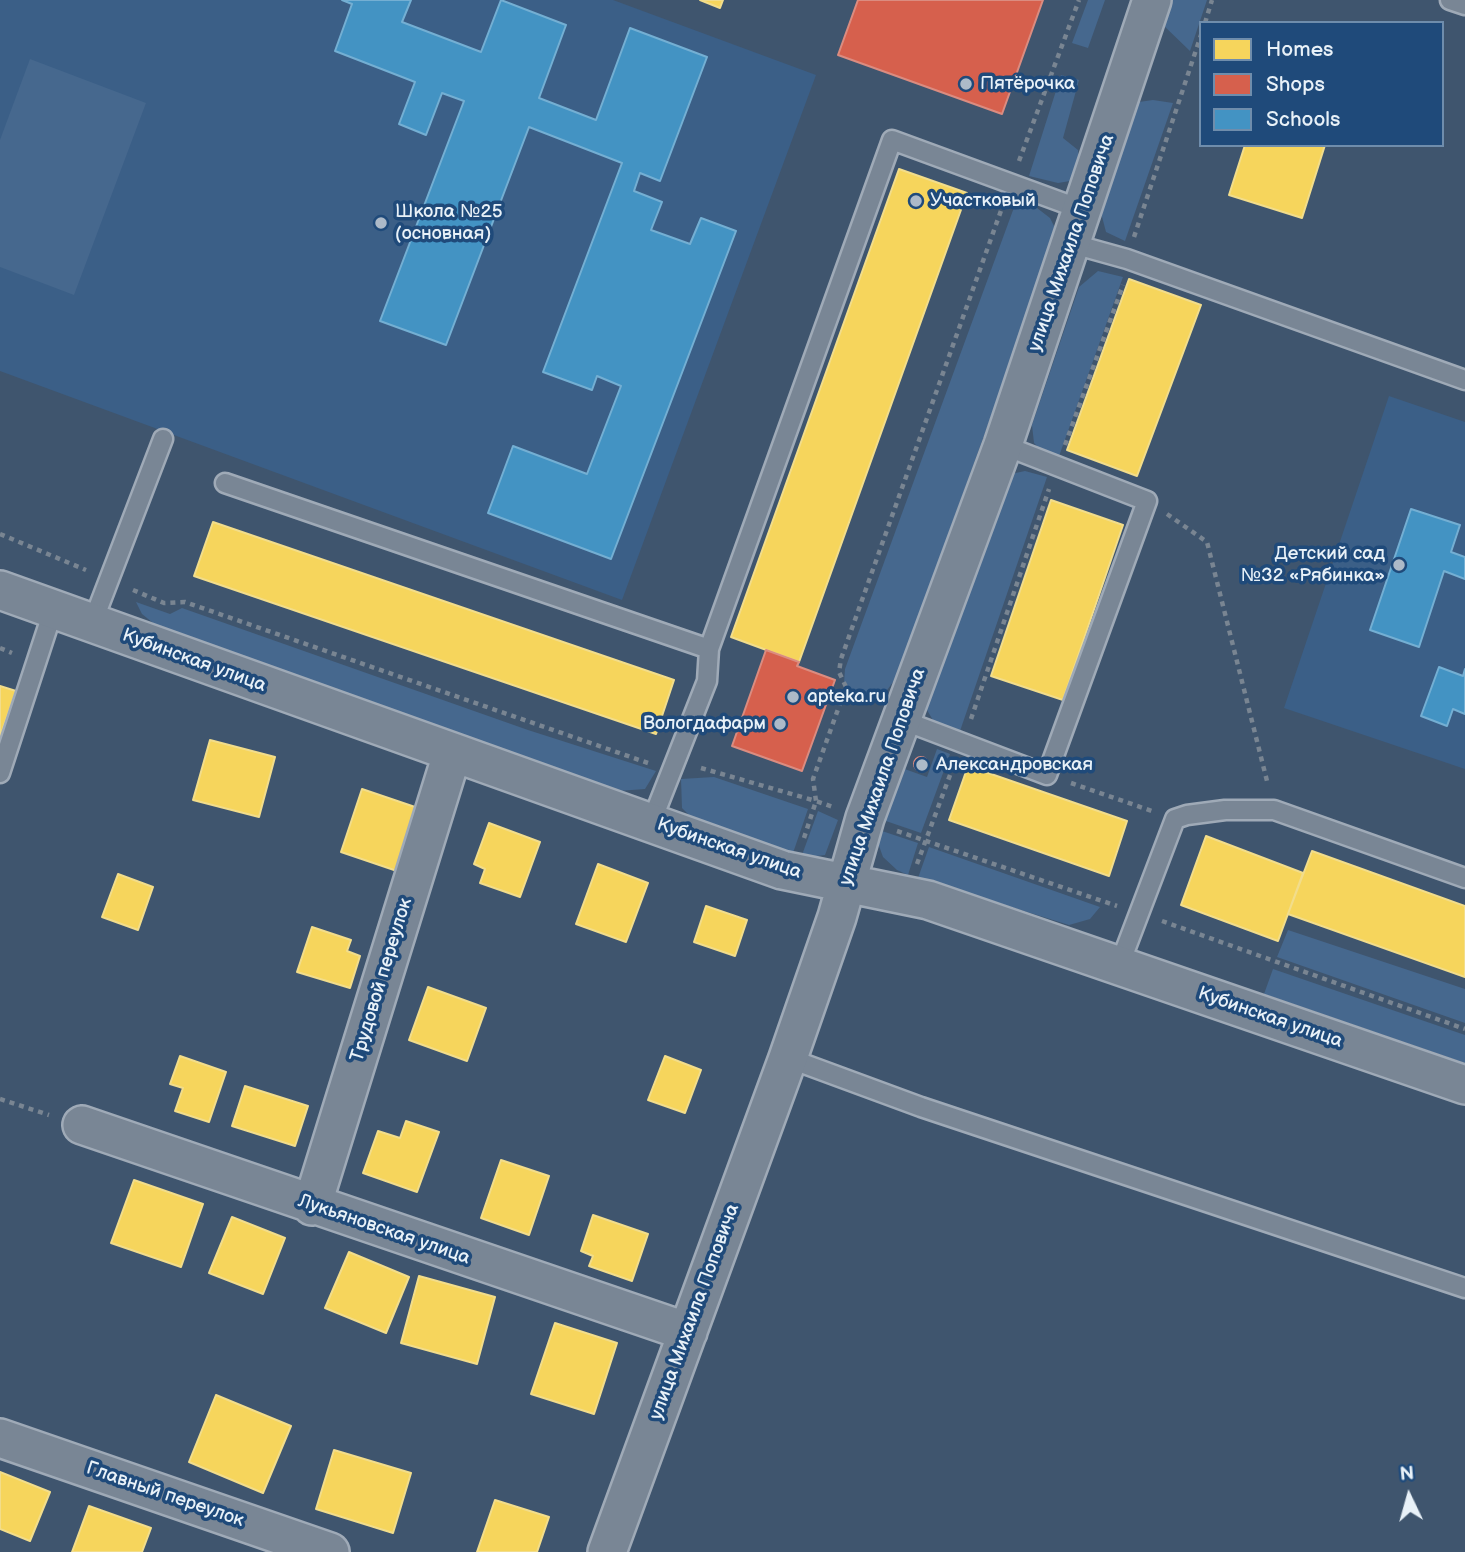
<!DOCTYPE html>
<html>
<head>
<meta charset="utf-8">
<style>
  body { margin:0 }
  #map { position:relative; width:1465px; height:1552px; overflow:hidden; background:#3f556e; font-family:"Balsamiq Sans",sans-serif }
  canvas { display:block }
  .legend { position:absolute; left:1199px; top:21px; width:245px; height:126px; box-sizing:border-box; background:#1f4a7a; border:2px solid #6f8dac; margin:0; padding:9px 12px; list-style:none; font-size:21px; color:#e8f1f8 }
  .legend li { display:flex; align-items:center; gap:14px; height:35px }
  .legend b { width:35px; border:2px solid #6f8dac }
  .north { position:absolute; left:1374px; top:1461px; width:70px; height:70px; -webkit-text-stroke:5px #1f4a7a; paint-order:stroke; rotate:355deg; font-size:19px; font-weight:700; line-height:28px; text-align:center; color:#e8f1f8 }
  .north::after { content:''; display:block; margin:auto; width:24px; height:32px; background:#e8f1f8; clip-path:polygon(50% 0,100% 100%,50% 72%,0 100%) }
</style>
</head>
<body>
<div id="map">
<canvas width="1465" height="1552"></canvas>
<ul class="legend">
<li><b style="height:19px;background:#f6d55c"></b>Homes</li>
<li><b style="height:19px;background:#d6604d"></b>Shops</li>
<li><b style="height:19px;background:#4393c3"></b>Schools</li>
</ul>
<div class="north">N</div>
</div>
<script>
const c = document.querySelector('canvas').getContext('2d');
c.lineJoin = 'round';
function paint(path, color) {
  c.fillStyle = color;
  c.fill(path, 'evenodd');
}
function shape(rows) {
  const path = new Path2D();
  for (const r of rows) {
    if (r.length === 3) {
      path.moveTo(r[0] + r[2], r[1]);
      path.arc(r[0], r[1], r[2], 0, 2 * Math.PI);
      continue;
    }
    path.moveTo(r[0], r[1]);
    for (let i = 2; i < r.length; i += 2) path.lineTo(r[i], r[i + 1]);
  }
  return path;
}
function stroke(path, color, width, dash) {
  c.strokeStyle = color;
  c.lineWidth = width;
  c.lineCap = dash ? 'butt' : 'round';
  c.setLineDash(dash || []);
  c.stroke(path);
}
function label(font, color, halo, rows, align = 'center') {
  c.font = font + ' "Balsamiq Sans",sans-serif';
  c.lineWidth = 7;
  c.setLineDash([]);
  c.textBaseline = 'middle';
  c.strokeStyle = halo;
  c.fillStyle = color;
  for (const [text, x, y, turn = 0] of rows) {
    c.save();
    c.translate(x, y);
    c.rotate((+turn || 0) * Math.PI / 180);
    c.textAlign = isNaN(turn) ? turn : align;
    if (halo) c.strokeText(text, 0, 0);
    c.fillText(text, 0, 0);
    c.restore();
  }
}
const built = shape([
  [0,0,613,0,816,75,622,600,0,371],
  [1389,396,1465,422,1465,769,1284,708]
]);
const green = shape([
  [1088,0,1105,0,1088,48,1072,43],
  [1170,0,1207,0,1190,51,1162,24],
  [30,59,146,103,74,295,0,267,0,140],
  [1061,75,1079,80,1063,138,1078,150,1079,162,1070,181,1058,183,1029,176],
  [1153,100,1173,103,1125,241,1106,232,1100,209,1132,111,1139,102],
  [1016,202,1037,208,1050,218,1055,228,1055,240,896,678,882,697,870,700,856,698,844,683,845,669],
  [1098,271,1123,277,1058,459,1045,454,1034,443,1032,425,1079,287],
  [1025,471,1047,477,960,731,934,722,927,710,926,695,1011,474],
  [136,602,170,614,182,608,528,730,656,771,645,789,618,791,158,627,142,614],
  [937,749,950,754,921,833,880,819,899,767,927,777],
  [714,777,808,809,793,853,690,816,682,808,681,779],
  [818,811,838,820,825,855,808,857,802,855],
  [879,830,918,843,908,875,897,870,883,857,878,843],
  [929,847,1100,907,1090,919,1069,925,918,878],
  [1288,930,1465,989,1465,1023,1277,957],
  [1273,969,1465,1035,1465,1063,1264,994]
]);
const homes = shape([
  [700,0,723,0,720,8,700,0],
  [1245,145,1325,145,1302,218,1229,195,1245,145],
  [899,169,967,193,799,662,731,637,899,169],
  [1129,279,1201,305,1137,476,1067,450,1129,279],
  [1051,500,1123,525,1063,700,991,676,1051,500],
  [213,522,674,680,656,734,194,576,213,522],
  [0,686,16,691,0,737,0,686],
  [210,740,275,757,259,817,193,800,210,740],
  [968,766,1127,821,1109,876,949,820,968,766],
  [362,789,418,808,397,871,341,852,362,789],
  [489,823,540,842,520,897,480,883,485,869,474,864,489,823],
  [1206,836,1303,873,1278,941,1181,905,1206,836],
  [1312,851,1465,906,1465,977,1288,914,1312,851],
  [598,864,648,883,626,942,576,924,598,864],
  [118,874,153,887,138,930,102,917,118,874],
  [706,906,747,920,735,956,694,942,706,906],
  [312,927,351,940,347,951,360,956,350,988,297,972,312,927],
  [428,987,486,1008,467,1061,409,1040,428,987],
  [180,1056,226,1072,209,1122,175,1111,183,1088,170,1084,180,1056],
  [665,1056,701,1070,685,1113,648,1100,665,1056],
  [245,1086,308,1106,295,1146,232,1126,245,1086],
  [406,1121,439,1132,417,1192,363,1173,378,1131,400,1138,406,1121],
  [501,1160,549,1176,529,1235,481,1218,501,1160],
  [134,1180,203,1204,181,1267,111,1243,134,1180],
  [593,1215,648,1234,632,1281,589,1266,593,1256,581,1251,593,1215],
  [232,1217,285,1238,263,1294,209,1273,232,1217],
  [349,1252,409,1277,386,1333,325,1308,349,1252],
  [419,1276,495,1297,477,1364,401,1343,419,1276],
  [555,1323,617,1343,594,1414,531,1394,555,1323],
  [216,1395,291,1426,263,1493,189,1462,216,1395],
  [334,1450,411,1473,393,1533,316,1509,334,1450],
  [0,1472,50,1492,30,1541,0,1529,0,1472],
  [495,1500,549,1517,537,1552,477,1552,495,1500],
  [89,1506,151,1528,142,1552,72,1552,89,1506]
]);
const shops = shape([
  [858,0,1043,0,1002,114,838,55,858,0],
  [766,650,799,662,797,666,835,680,802,771,732,746,766,650],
  [921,764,7]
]);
const schools = shape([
  [342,0,411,0,402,22,481,52,501,0,566,25,539,98,596,120,630,28,707,57,660,181,640,173,634,191,662,202,651,230,690,244,701,218,736,231,611,559,488,513,513,446,587,474,621,386,597,376,592,390,543,372,622,163,529,127,446,345,380,321,464,101,442,93,426,135,399,124,415,82,335,51,352,4,342,0],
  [1411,509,1460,525,1451,552,1465,557,1465,579,1444,571,1419,647,1370,630,1411,509],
  [1439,667,1463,676,1465,669,1465,714,1453,709,1447,726,1421,716,1439,667]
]);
const path = shape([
  [1205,23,1212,0],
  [1019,161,1079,0],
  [1134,237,1201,35],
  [1065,445,1123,285],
  [1167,514,1207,542,1268,785],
  [0,534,86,570],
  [133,590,164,603,185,602,648,763],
  [0,648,12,653],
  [971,719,1049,489],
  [701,768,816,801,813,779,846,687,839,672,841,659,1003,205],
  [1071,783,1152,811],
  [897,831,1117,906],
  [804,838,816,801,833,807],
  [917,864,953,767],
  [1162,921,1465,1029],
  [0,1099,49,1115]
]);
const service = shape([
  [1450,0,1465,5],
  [1073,244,1127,259,1465,380],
  [225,483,709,649],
  [92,624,163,439],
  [902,720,1047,775,1147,501,1003,445],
  [0,773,53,611],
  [651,823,707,681,709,649,892,140,1083,210],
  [1119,966,1175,819,1187,815,1225,810,1274,810,1465,878],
  [788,1058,921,1107,1465,1288]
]);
const minor = shape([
  [0,590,782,870,928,900,1465,1085],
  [82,1125,688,1332],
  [312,1206,452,754],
  [0,1438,330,1552],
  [607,1552,788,1058,837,917,865,818,1003,445,1152,0]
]);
const markers = [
  [966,84,7,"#adbac8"],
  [916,201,7,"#adbac8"],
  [381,223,7,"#adbac8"],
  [1399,565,7,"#adbac8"],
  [793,697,7,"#adbac8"],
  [780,724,7,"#adbac8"],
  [922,765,7,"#adbac8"]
];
const poiNames = [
  ["Пятёрочка",980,84],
  ["Участковый",930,201],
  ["Школа №25",395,212],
  ["(основная)",395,234],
  ["Детский сад",1385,554,"right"],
  ["№32 «Рябинка»",1385,576,"right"],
  ["apteka.ru",807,697],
  ["Вологдафарм",766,724,"right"],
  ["Александровская",936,765]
];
const streetNames = [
  ["улица Михаила Поповича",1072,243,-71],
  ["Кубинская улица",194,661,20],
  ["улица Михаила Поповича",883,777,-71],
  ["Кубинская улица",729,849,19],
  ["Трудовой переулок",382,980,-73],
  ["Кубинская улица",1270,1018,19],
  ["Лукьяновская улица",384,1230,19],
  ["улица Михаила Поповича",695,1312,-70],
  ["Главный переулок",165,1495,19]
];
paint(built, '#3b5f87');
paint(green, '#46688e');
paint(homes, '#f6d55c');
stroke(homes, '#f2dd8b', 2);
paint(shops, '#d6604d');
stroke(shops, '#db8c80', 2);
paint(schools, '#4393c3');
stroke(schools, '#74afd3', 2);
stroke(service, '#9faab7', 23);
stroke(minor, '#9faab7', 42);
stroke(path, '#798592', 4.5, [5, 5]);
stroke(service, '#798695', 18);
stroke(minor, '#798695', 37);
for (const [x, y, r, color] of markers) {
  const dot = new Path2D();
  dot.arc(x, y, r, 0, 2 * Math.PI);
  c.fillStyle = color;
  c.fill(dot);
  stroke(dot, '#1f4a7a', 2.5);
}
label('19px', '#e8f1f8', '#1f4a7a', poiNames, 'left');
label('19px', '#e8f1f8', '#1f4a7a', streetNames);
</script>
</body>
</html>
